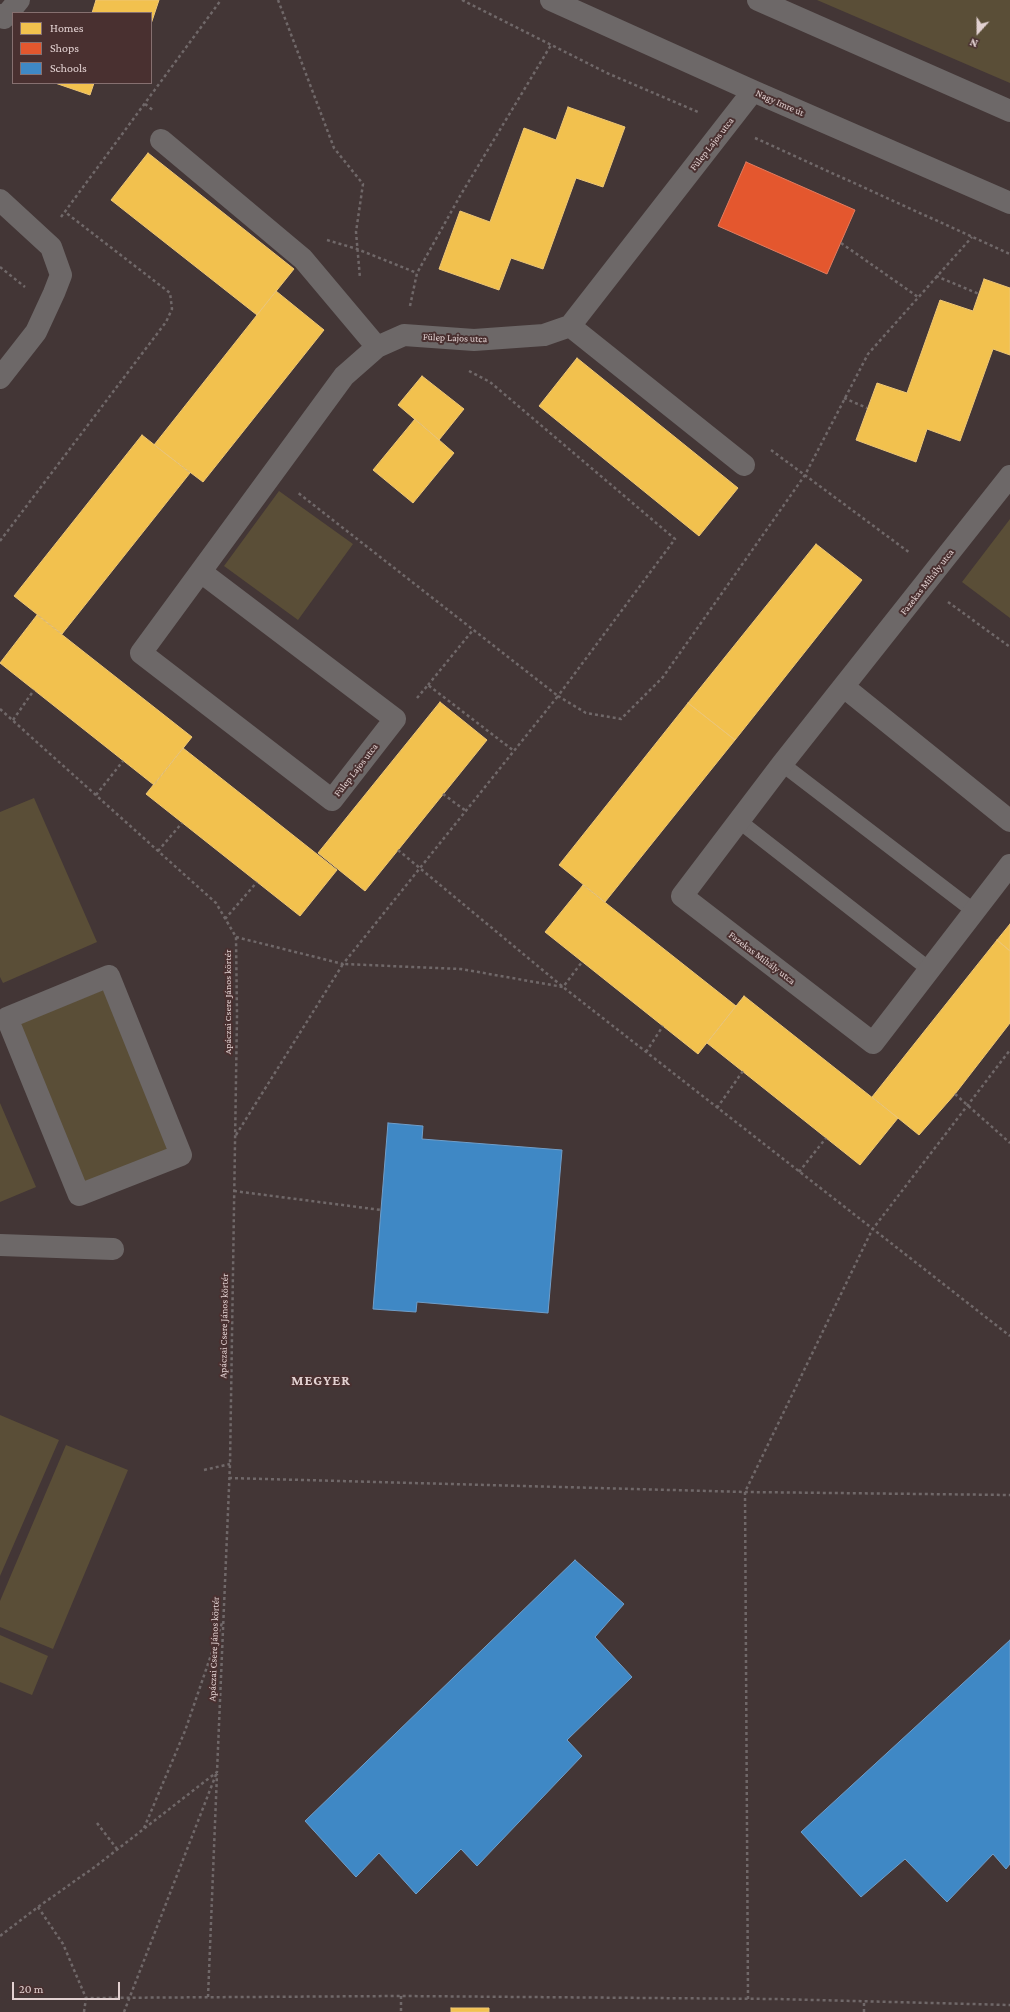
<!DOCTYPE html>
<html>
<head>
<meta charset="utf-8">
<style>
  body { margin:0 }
  #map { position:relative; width:1010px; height:2012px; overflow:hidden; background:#433636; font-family:"Crimson Pro",serif }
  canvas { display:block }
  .legend { position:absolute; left:12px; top:12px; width:140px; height:72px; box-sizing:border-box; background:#493030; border:1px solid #867070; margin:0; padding:5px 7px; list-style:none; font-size:12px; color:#e2d1d1 }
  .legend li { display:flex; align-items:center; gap:8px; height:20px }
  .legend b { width:20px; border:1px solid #867070 }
  .north { position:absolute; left:958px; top:12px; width:40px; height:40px; -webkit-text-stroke:3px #493030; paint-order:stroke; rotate:201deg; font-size:11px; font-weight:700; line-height:16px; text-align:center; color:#e2d1d1 }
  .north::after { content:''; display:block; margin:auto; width:14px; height:18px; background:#e2d1d1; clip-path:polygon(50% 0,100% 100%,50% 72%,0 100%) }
  .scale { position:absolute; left:12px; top:1982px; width:108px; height:18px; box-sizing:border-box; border:2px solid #e2d1d1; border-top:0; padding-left:5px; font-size:12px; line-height:14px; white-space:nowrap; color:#e2d1d1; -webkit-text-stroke:3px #493030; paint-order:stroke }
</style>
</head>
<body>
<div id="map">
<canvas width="1010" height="2012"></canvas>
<ul class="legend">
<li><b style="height:11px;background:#f2c14e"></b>Homes</li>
<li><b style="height:11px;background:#e4572e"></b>Shops</li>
<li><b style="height:11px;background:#3f88c5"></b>Schools</li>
</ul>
<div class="north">N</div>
<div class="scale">20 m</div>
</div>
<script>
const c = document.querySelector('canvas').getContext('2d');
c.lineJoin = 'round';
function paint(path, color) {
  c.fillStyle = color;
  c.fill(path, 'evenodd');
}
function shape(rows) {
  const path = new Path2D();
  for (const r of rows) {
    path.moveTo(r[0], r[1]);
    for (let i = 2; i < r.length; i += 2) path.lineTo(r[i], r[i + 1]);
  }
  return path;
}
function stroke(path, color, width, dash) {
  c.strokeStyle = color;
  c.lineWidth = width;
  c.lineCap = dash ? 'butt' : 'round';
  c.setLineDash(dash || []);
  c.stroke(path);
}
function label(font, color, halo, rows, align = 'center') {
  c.font = font + ' "Crimson Pro",serif';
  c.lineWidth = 4;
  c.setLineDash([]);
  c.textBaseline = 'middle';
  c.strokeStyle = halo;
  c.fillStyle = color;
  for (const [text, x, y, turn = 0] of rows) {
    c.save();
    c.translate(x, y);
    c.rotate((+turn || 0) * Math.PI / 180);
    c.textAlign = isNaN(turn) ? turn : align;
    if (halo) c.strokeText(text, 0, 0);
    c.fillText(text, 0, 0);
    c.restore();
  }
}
const green = shape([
  [817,0,1010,0,1010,83],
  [279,491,353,544,298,620,224,566],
  [1010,519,1010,618,962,582],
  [34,798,97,942,3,983,0,977,0,812],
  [108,988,173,1150,83,1186,17,1024],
  [0,1103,36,1187,0,1202],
  [0,1415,59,1440,0,1576],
  [66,1445,128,1470,53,1649,0,1627,0,1601],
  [0,1635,48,1656,32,1695,0,1682]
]);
const homes = shape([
  [96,0,159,0,151,24,151,13,92,13,96,0],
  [55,83,94,83,90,95,55,83],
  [568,107,625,127,603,187,576,178,543,269,511,258,499,290,439,269,460,211,490,222,524,128,556,140,568,107],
  [148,153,294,269,257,315,111,200,148,153],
  [984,279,1010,288,1010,355,993,349,960,441,927,429,916,462,856,440,877,383,907,393,940,300,973,311,984,279],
  [276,291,324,330,203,482,154,445,276,291],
  [577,358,738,488,699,536,539,406,577,358],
  [422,376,464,409,439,440,398,405,422,376],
  [415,419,454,453,413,503,373,470,415,419],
  [142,435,190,473,62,634,14,596,142,435],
  [816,544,862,580,735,740,688,703,816,544],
  [37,615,192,737,154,785,0,663,37,615],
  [440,702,487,740,365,891,318,853,440,702],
  [688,703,735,740,605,902,559,865,688,703],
  [183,748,337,870,300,916,146,794,183,748],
  [583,885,736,1006,698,1054,545,932,583,885],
  [1010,924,1010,951,997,940,1010,924],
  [997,940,1010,951,1010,1023,955,1094,919,1135,872,1097,997,940],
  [744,996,898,1118,860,1165,707,1043,744,996],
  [451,2008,489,2008,489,2012,451,2012,451,2008]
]);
const shops = shape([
  [746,162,855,210,827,274,718,226,746,162]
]);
const schools = shape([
  [388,1123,423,1126,422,1139,562,1150,548,1313,417,1302,416,1312,373,1309,388,1123],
  [575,1560,624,1604,595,1637,632,1677,567,1740,582,1756,477,1866,461,1849,416,1894,379,1853,356,1877,305,1821,575,1560],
  [1010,1640,1010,1864,1006,1869,993,1854,947,1902,905,1859,861,1897,801,1832,1010,1640]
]);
const path = shape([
  [278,0,334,148,363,184,356,232,360,278],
  [462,0,607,73,698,112],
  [145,104,154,111],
  [755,138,1010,254],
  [61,217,221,0],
  [327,240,357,249,417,273],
  [841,243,918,297],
  [0,267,25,287],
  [936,276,979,294],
  [410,306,417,273,460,196,551,45],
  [469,371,490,382,675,539,558,696,586,713,621,719,663,677,805,475,868,354,972,237],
  [844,398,867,408],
  [771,450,910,553],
  [0,541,166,322,172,309,170,293,65,212],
  [948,602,1010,647],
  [428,685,473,630],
  [417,698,428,685,514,751],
  [0,709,216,903,236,937,237,1015,230,1464,217,1772,96,1866,38,1907,0,1936],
  [13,720,34,690],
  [443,794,466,811],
  [96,795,123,761],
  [398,850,563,987,1010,1336],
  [158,851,182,823],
  [225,919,257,882],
  [236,937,343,964,558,696,297,492],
  [646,1052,663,1026],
  [955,1094,1010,1143],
  [717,1108,743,1071],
  [236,1135,343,964,461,969,563,987,582,962],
  [799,1172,826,1138],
  [234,1191,381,1210],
  [204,1470,230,1464],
  [229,1478,745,1492,1010,1495],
  [97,1823,117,1849],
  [144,1828,185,1731,222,1623],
  [38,1907,63,1944,86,1998,401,1996,776,1999,1010,2005],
  [401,1996,401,2012],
  [208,1997,217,1774],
  [748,1999,745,1492,872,1230,1010,1050],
  [84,2012,86,1998],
  [124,2012,217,1772],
  [864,2012,864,2001]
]);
const service = shape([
  [782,764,974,911],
  [739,821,930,970]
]);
const pedestrian = shape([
  [109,976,181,1155,79,1195,7,1018,109,976]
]);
const minor = shape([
  [551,0,753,91,1010,203],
  [0,15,4,18,19,0],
  [161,140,303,259,377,347],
  [0,200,51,247,61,275,54,293,36,332,0,378],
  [570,326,744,465],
  [1010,476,782,764,682,896,873,1043,1010,865],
  [201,572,395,719,332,800,141,653,344,376,377,347,404,335,474,340,544,335,570,326,753,91],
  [844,687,1010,821],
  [0,1245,113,1249]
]);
const tertiary = shape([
  [758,0,1010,111]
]);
const streetNames = [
  ["Nagy Imre út",780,103,24],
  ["Fülep Lajos utca",712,144,-52],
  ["Fülep Lajos utca",455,338,2],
  ["Fazekas Mihály utca",927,582,-52],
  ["Fülep Lajos utca",356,770,-52],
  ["Fazekas Mihály utca",762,958,37],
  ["Apáczai Csere János körtér",228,1002,-90],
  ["Apáczai Csere János körtér",224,1326,-89],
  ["Apáczai Csere János körtér",214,1649,-88]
];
const districtNames = [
  ["MEGYER",321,1381]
];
paint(green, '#5a4e37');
paint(homes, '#f2c14e');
stroke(homes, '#edc675', 1);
paint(shops, '#e4572e');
stroke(shops, '#e37c5f', 1);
paint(schools, '#3f88c5');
stroke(schools, '#709ec9', 1);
stroke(path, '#706869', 2.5, [3, 3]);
stroke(service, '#6d6868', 15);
stroke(pedestrian, '#6d6868', 22);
stroke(minor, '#6d6868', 22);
stroke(tertiary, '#6d6868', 22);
label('10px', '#e2d1d1', '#493030', streetNames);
c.letterSpacing = '1px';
label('bold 14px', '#e2d1d1', '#493030', districtNames);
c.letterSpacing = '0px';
</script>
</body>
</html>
